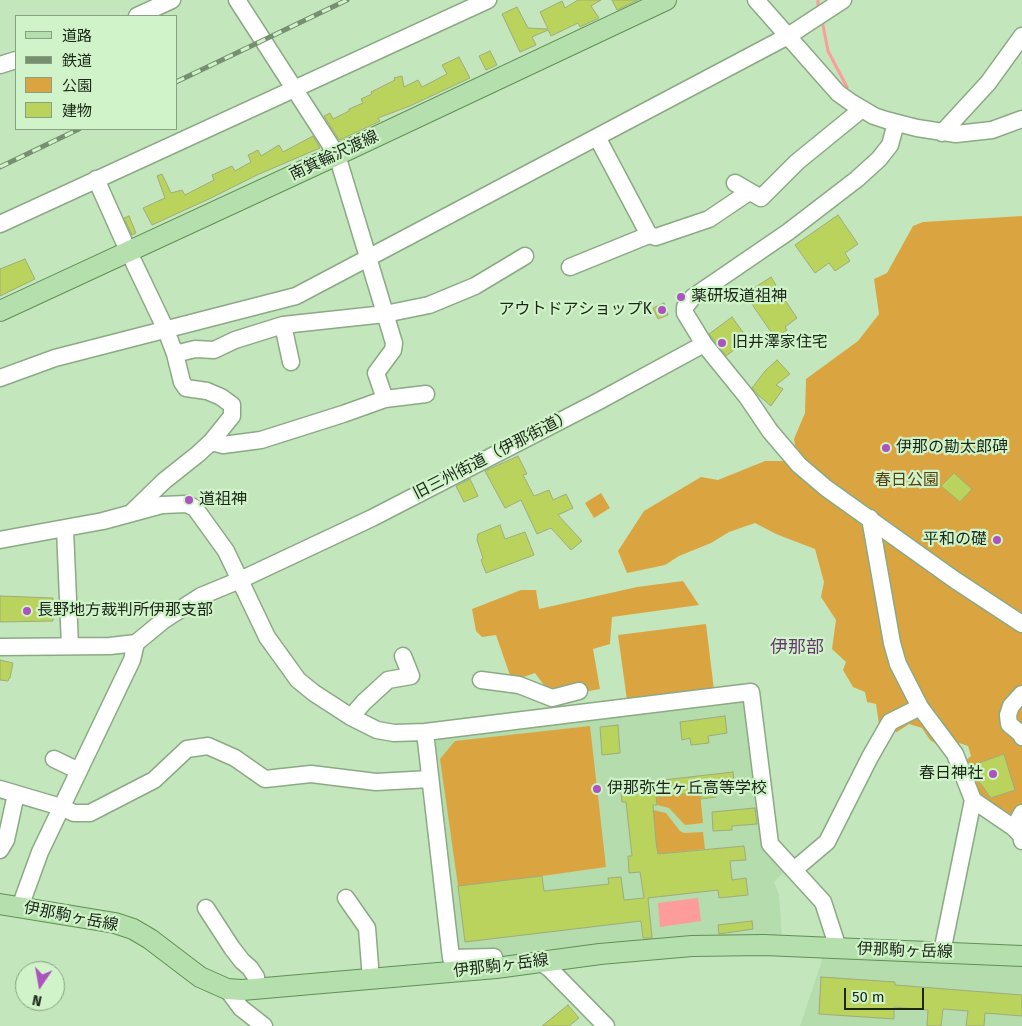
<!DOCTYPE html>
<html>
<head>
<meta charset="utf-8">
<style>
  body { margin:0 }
  #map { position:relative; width:1022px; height:1026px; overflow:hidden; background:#c4e6bc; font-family:"Fira Sans","Noto Sans JP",sans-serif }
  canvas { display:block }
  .legend { position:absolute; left:15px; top:15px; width:162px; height:115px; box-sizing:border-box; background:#d1f3c9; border:1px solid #88a182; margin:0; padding:6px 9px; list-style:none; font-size:15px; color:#1b2718 }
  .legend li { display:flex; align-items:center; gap:10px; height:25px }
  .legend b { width:25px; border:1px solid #88a182 }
  .north { position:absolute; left:15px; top:961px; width:50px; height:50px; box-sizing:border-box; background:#d1f3c9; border:1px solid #88a182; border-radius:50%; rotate:192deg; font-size:14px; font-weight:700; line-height:20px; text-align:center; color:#1b2718 }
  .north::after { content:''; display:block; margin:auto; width:18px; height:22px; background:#ac53bf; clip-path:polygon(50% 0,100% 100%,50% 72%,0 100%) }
  .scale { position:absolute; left:844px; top:988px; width:80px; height:22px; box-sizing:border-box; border:2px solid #1b2718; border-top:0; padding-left:6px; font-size:15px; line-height:18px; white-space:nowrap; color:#1b2718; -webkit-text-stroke:4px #d1f3c9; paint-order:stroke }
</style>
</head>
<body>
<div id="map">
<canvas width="1022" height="1026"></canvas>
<ul class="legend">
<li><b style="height:6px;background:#b5dfac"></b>道路</li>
<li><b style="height:6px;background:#778f71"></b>鉄道</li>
<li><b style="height:14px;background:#daa541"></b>公園</li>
<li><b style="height:14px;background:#b9d35c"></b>建物</li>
</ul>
<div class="north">N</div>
<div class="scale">50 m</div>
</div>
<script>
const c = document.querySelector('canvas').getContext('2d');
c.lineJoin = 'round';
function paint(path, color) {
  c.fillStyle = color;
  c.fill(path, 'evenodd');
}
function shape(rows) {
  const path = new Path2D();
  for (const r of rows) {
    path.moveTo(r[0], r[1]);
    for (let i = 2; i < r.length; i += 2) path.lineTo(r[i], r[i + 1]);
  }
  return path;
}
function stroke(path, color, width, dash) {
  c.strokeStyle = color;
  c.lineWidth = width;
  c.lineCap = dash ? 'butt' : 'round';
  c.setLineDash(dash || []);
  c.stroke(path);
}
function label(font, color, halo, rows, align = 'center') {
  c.font = font + ' "Fira Sans","Noto Sans JP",sans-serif';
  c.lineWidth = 4.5;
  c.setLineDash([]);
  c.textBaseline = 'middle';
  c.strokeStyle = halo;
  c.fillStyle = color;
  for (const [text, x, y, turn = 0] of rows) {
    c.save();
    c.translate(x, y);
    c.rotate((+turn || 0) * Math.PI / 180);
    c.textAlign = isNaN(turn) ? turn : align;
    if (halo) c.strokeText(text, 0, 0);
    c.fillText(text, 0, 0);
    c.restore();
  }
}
const built = shape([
  [734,697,748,702,766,840,789,867,774,882,779,895,782,937,499,959,453,954,429,738],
  [823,957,1022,966,1022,1026,800,1026]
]);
const green = shape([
  [1022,216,1022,841,975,807,966,760,971,756,968,746,950,740,944,749,930,740,922,728,909,724,897,732,879,724,876,704,867,702,865,692,853,687,843,670,846,662,832,649,836,620,821,597,824,582,815,549,776,534,755,523,729,532,711,543,679,556,665,565,627,573,618,551,644,511,701,477,718,480,765,461,783,461,796,451,794,439,805,413,806,379,858,341,879,314,874,279,887,273,913,226,923,222],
  [601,493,610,508,594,518,585,503],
  [683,581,699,605,612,617,610,644,593,649,600,689,584,692,549,692,535,673,512,681,496,635,482,637,476,631,472,609,521,590,536,590,539,609,637,587],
  [706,624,714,690,627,700,618,635],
  [590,726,606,867,542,876,458,886,440,759,455,741],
  [700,792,703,823,685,825,669,808,657,805,656,797],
  [653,810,666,813,680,831,684,833,703,832,705,849,657,854]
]);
const water = shape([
  [698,898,701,921,660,927,658,903]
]);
const stream = shape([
  [818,0,818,9],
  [822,20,828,51,847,87]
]);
const building = shape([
  [578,0,601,0,591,6,599,18,580,27,578,23,551,36,548,30,532,37,536,45,520,52,502,14,517,7,528,28,548,29,540,12,562,1,565,8,578,0],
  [612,0,638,0,617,10,612,0],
  [490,51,497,65,486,70,479,56,490,51],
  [459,57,470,78,410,106,378,118,380,121,342,139,339,140,324,116,330,113,333,119,349,111,349,109,363,103,361,99,372,94,371,92,395,80,394,78,402,76,404,87,418,80,422,87,447,74,442,65,459,57],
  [313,136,320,148,257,175,211,198,152,225,143,208,165,198,157,176,162,174,171,193,182,190,185,195,214,180,212,175,232,166,235,171,251,162,248,155,258,150,261,156,279,145,283,152,313,136],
  [838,215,858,244,845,253,850,261,835,271,829,263,815,273,795,245,838,215],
  [129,216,136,233,132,235,124,218,129,216],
  [25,259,35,279,0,296,0,269,25,259],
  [771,277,776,285,773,288,782,301,785,300,797,318,785,327,787,330,775,338,745,294,771,277],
  [664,303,668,315,658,319,653,308,664,303],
  [732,317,748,339,726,356,709,334,732,317],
  [777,360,790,374,776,385,783,389,771,406,758,395,752,388,765,371,777,360],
  [518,456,527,474,523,475,534,496,549,490,553,500,566,494,573,508,558,515,582,541,571,550,551,528,537,534,521,500,505,508,485,471,518,456],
  [954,473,972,489,960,502,941,486,954,473],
  [470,479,478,496,464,502,456,486,470,479],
  [500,525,505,539,525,532,534,555,486,573,481,560,483,558,477,540,478,534,500,525],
  [0,596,53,598,53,621,0,622,0,596],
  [0,660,13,663,10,678,9,678,8,681,0,680,0,660],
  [725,716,727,733,708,736,709,743,691,745,690,738,682,740,680,722,725,716],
  [618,725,620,753,602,755,600,727,618,725],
  [1004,754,1015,790,991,798,980,783,973,765,1004,754],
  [733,772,735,789,715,792,716,797,701,799,700,792,656,797,657,805,653,805,656,842,658,854,744,846,746,860,730,861,732,880,746,878,748,895,719,898,718,890,648,898,652,938,643,938,641,921,465,942,458,886,542,876,544,891,609,884,608,878,621,877,624,900,644,898,640,872,629,873,628,856,632,856,626,802,622,802,620,785,733,772],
  [755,808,757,824,732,826,732,830,713,831,712,812,755,808],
  [752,921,753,929,719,934,718,925,752,921],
  [821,977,895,982,895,985,1022,995,1022,1016,985,1013,984,1026,966,1026,968,1011,943,1009,941,1026,927,1026,928,1010,894,1007,894,1019,819,1014,821,977],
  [568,1005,579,1018,569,1026,542,1026,568,1005]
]);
const minor = shape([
  [756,0,838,93,852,103,874,116,886,120,917,128,956,134,992,130,1022,119],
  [137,16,172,0],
  [0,65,16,60],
  [896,123,890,145,879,159,857,179,788,232,693,297,685,307,685,313,704,344,747,397,770,431,799,465,826,488,955,580,1022,624],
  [942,133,988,83,1022,36],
  [597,137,649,235],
  [96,179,125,244,166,330,175,354,182,382,186,388,207,391,221,397,232,405,232,416,211,442],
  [735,183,761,198,797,162,862,109],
  [0,224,488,0],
  [570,267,649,235,656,237,709,219,749,192],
  [175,354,195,349,214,350,235,340,283,325],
  [291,362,283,325,385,314,429,305,475,286,525,256],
  [0,378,55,358,296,296,788,36,843,0],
  [385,399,426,394],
  [131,513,164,481,198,454,211,442,223,445,261,440,343,414,385,399,376,373,393,350,394,343,337,155,237,0],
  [870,518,892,643,898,664,920,707,955,754,973,800,942,952],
  [65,529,70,646],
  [0,540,103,521,162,505,187,504,195,508,226,551,267,637,298,680,314,693,351,717,377,730,394,733,425,732,751,692,770,844,823,902,838,948],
  [0,647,110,646,136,643,164,620,201,596,240,580,372,518,599,401,704,344],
  [481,680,519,685,552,698,579,691],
  [1022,694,1011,706,1008,715,1009,724,1021,734,1022,737],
  [351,717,364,702,388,680,411,676,403,656],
  [425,732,451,958,494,957,496,968],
  [54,759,79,771],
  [0,789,61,807,74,813,90,813,154,780,187,749,208,746,235,758,265,779,311,774,376,782,430,779],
  [973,800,1014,828,1021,835,1022,841],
  [1014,828,1022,813],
  [0,850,6,840,16,794],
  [795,869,827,842,870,757,890,722,920,707],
  [346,898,367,928,371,979],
  [20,907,40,852,132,660,136,643],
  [206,908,232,948,242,961,250,968,256,977,258,989],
  [540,962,549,968,606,1026],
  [227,989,241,1008,264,1026]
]);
const major = shape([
  [0,311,337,155,666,0],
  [0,904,115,923,133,929,150,939,200,977,227,989,242,990,496,968,600,954,692,946,764,945,1022,956]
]);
const rail = shape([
  [176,82,347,0],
  [0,167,79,129]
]);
const markers = [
  [681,297,5,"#ac53bf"],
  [662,310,5,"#ac53bf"],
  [722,343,5,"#ac53bf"],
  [886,448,5,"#ac53bf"],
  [189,500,5,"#ac53bf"],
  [997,540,5,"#ac53bf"],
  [27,611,5,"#ac53bf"],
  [993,774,5,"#ac53bf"],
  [597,789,5,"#ac53bf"]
];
const streetNames = [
  ["南箕輪沢渡線",334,156,-25],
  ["旧三州街道（伊那街道）",493,455,-27],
  ["伊那駒ヶ岳線",71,917,11],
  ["伊那駒ヶ岳線",905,951,2],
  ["伊那駒ヶ岳線",501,966,-7]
];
const poiNames = [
  ["薬研坂道祖神",691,297],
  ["アウトドアショップK",652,310,"right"],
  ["旧井澤家住宅",732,343],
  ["伊那の勘太郎碑",896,448],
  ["道祖神",199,500],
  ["平和の礎",987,540,"right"],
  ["長野地方裁判所伊那支部",37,611],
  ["春日神社",983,774,"right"],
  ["伊那弥生ヶ丘高等学校",607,789]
];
const parkNames = [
  ["春日公園",907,481]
];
const neighbourhoodNames = [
  ["伊那部",797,648]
];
paint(built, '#b5dcad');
paint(green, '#daa541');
paint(water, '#fe9b9b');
stroke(stream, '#fe9b9b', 3);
paint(building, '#b9d35c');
stroke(building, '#9fab7d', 1);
stroke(minor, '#8aaa83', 19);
stroke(major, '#5f9054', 22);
stroke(minor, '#fff', 16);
stroke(major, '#b5dfac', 20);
stroke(rail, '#778f71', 5);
stroke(rail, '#d1f3c9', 3, [9]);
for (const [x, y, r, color] of markers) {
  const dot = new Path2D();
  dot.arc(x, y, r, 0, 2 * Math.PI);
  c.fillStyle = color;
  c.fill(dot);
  stroke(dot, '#d1f3c9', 2);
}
label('16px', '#1b2718', '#d1f3c9', streetNames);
label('16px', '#1b2718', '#d1f3c9', poiNames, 'left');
label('16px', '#583f0e', '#d1f3c9', parkNames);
label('18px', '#673b71', '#d1f3c9', neighbourhoodNames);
</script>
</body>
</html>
